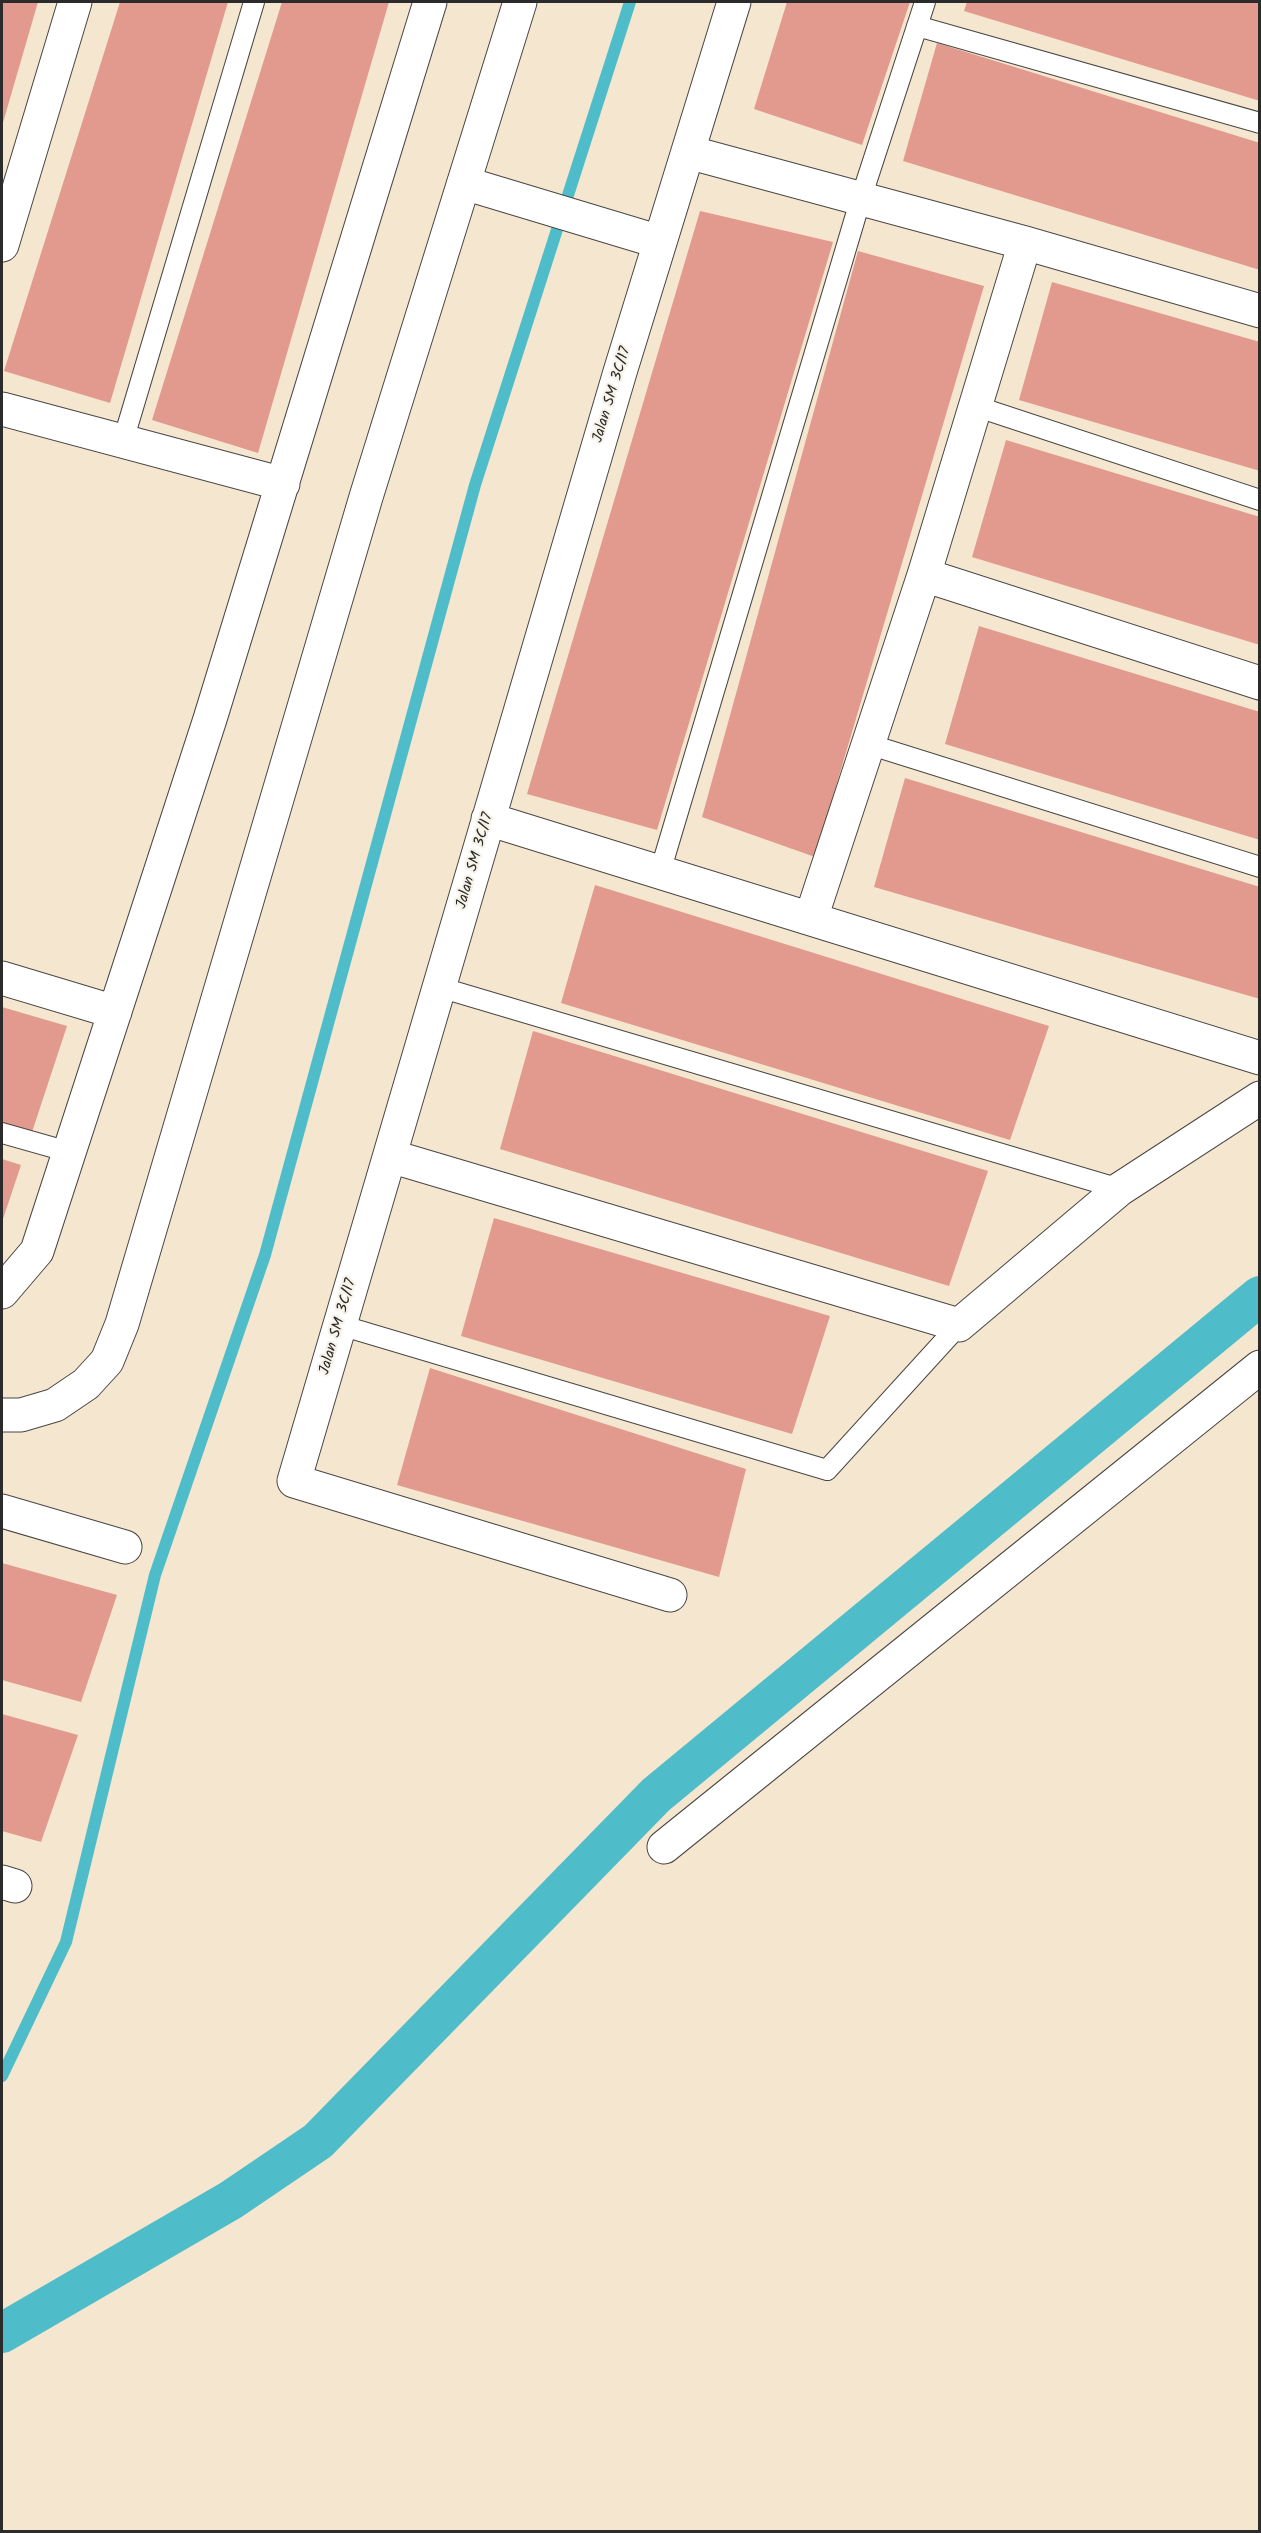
<!DOCTYPE html>
<html>
<head>
<meta charset="utf-8">
<style>
  body { margin:0 }
  #map { position:relative; width:1261px; height:2533px; overflow:hidden; background:#f5e6cf; font-family:Kalam,sans-serif }
  canvas { display:block }
  .frame { position:absolute; inset:0; border:3px solid #2b2b2b; pointer-events:none }
</style>
</head>
<body>
<div id="map">
<canvas width="1261" height="2533"></canvas>
<div class="frame"></div>
</div>
<script>
const c = document.querySelector('canvas').getContext('2d');
c.lineJoin = 'round';
function shape(rows) {
  const path = new Path2D();
  for (const r of rows) {
    path.moveTo(r[0], r[1]);
    for (let i = 2; i < r.length; i += 2) path.lineTo(r[i], r[i + 1]);
  }
  return path;
}
function stroke(path, color, width, dash) {
  c.strokeStyle = color;
  c.lineWidth = width;
  c.lineCap = dash ? 'butt' : 'round';
  c.setLineDash(dash || []);
  c.stroke(path);
}
function paint(path, color) {
  c.fillStyle = color;
  c.fill(path, 'evenodd');
}
function label(font, color, halo, rows, align = 'center') {
  c.font = font + ' Kalam,sans-serif';
  c.lineWidth = 4.5;
  c.setLineDash([]);
  c.textBaseline = 'middle';
  c.strokeStyle = halo;
  c.fillStyle = color;
  for (const [text, x, y, turn = 0] of rows) {
    c.save();
    c.translate(x, y);
    c.rotate((+turn || 0) * Math.PI / 180);
    c.textAlign = isNaN(turn) ? turn : align;
    if (halo) c.strokeText(text, 0, 0);
    c.fillText(text, 0, 0);
    c.restore();
  }
}
const stream = shape([
  [2,2076,66,1942,155,1575,265,1255,475,485,630,2]
]);
const canal = shape([
  [2,2333,231,2200,318,2141,656,1795,1260,1296]
]);
const building = shape([
  [2,2,38,2,2,126],
  [120,2,228,2,110,403,4,371],
  [282,2,389,2,258,453,152,420],
  [787,2,910,2,862,145,754,109],
  [967,2,1260,2,1260,101,964,11],
  [937,43,1260,143,1260,270,903,161],
  [700,211,833,242,657,830,527,794],
  [858,251,984,286,815,857,702,817],
  [1052,282,1260,342,1260,471,1019,400],
  [1006,440,1260,517,1260,645,972,557],
  [979,626,1260,712,1260,840,945,744],
  [905,778,1260,887,1260,999,874,887],
  [595,885,1049,1026,1010,1140,561,1003],
  [2,1007,67,1026,32,1132,2,1123],
  [533,1031,988,1171,949,1286,500,1149],
  [2,1159,21,1165,2,1222],
  [494,1218,830,1316,792,1434,461,1336],
  [430,1368,746,1469,719,1577,397,1485],
  [2,1563,117,1595,81,1702,2,1680],
  [2,1714,78,1735,41,1842,2,1831]
]);
const service = shape([
  [917,26,1260,123],
  [975,406,1260,500],
  [123,441,254,2],
  [868,744,1260,867],
  [660,872,861,198,925,2],
  [439,987,1120,1189],
  [2,1133,69,1152],
  [340,1325,827,1470,959,1325]
]);
const minor = shape([
  [688,152,1025,243,1260,311],
  [464,183,660,242],
  [2,245,75,2],
  [2,409,283,484],
  [924,575,1260,683],
  [488,819,1260,1058],
  [811,918,924,575,1025,243],
  [2,978,115,1012],
  [390,1156,959,1325,1120,1189,1260,1098],
  [2,1292,37,1251,210,719,430,2],
  [2,1511,125,1547],
  [670,1595,294,1481,620,372,734,2],
  [664,1847,1260,1367],
  [2,1882,15,1886]
]);
const tertiary = shape([
  [2,1415,21,1415,55,1405,86,1384,107,1361,122,1324,366,497,520,2]
]);
const streetNames = [
  ["Jalan SM 3C/17",613,395,-73],
  ["Jalan SM 3C/17",476,861,-74],
  ["Jalan SM 3C/17",339,1327,-74]
];
stroke(stream, '#4fbdc9', 12);
stroke(canal, '#4fbdc9', 40);
paint(building, '#e29a8f');
stroke(service, '#494744', 22);
stroke(minor, '#494744', 35);
stroke(tertiary, '#494744', 35);
stroke(service, '#fff', 20);
stroke(minor, '#fff', 33);
stroke(tertiary, '#fff', 33);
label('15px', '#2b2b2b', '#f7f3e8', streetNames);
</script>
</body>
</html>
